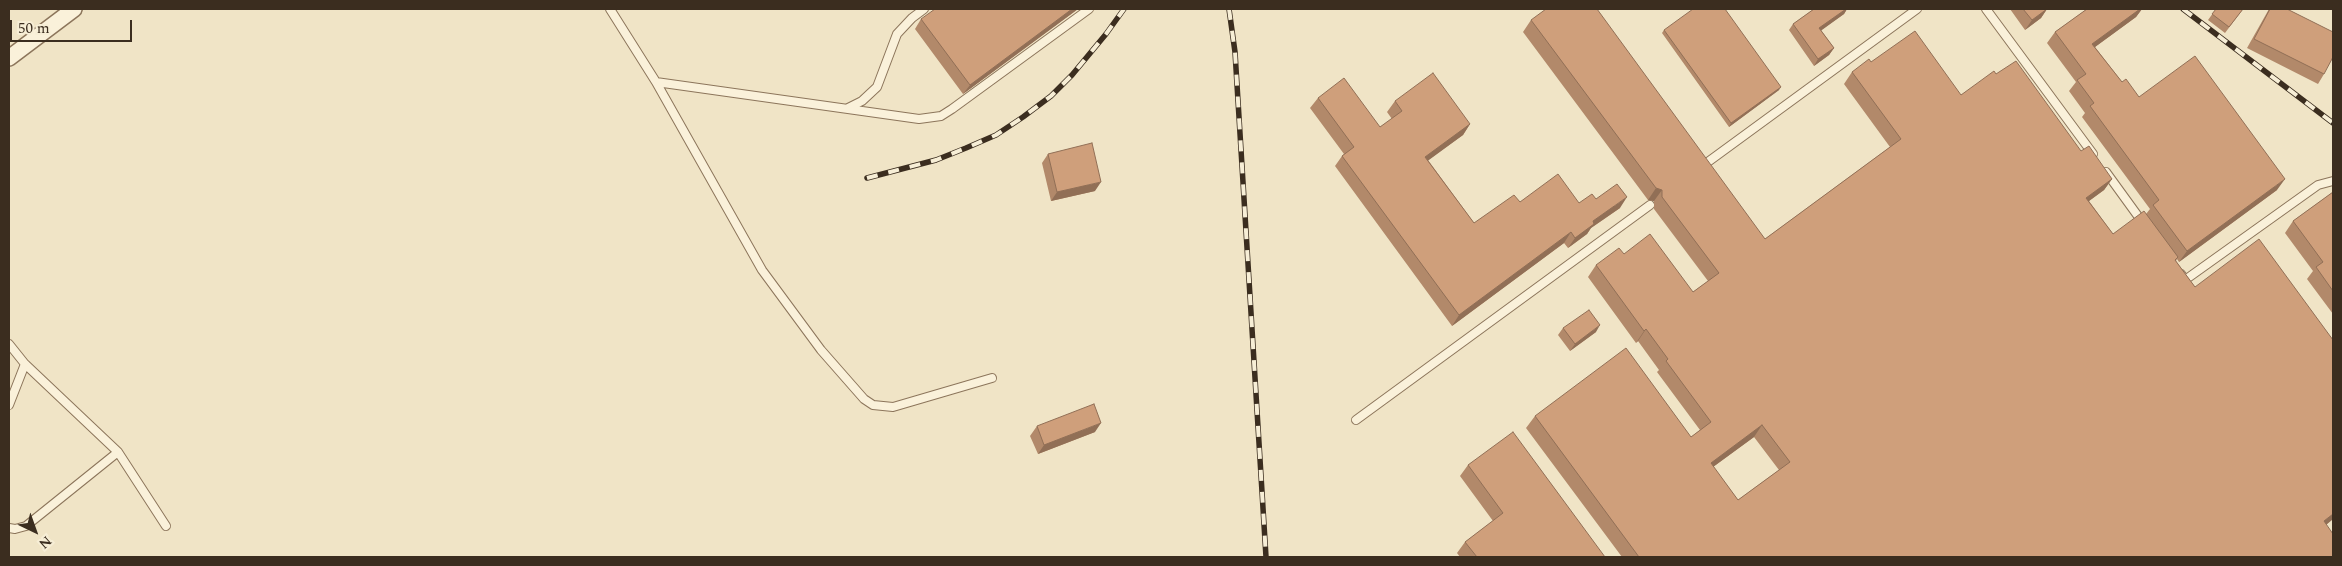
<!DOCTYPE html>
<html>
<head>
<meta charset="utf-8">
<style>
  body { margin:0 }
  #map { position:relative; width:2342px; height:566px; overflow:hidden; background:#f0e4c6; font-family:Spectral,serif }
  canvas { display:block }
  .frame { position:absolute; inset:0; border:10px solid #3b2d1f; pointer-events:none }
  .north { position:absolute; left:10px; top:506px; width:50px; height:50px; -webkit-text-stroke:4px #f7eed6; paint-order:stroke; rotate:138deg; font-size:14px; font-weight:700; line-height:20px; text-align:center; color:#3b2d1f }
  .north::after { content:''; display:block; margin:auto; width:18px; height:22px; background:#3b2d1f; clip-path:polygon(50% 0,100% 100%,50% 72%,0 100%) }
  .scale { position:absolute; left:10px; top:20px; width:122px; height:22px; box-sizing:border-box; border:2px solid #3b2d1f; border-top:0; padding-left:6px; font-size:15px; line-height:18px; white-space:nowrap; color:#3b2d1f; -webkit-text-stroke:4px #f7eed6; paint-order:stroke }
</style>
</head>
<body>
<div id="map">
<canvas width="2342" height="566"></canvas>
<div class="frame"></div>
<div class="north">N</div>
<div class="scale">50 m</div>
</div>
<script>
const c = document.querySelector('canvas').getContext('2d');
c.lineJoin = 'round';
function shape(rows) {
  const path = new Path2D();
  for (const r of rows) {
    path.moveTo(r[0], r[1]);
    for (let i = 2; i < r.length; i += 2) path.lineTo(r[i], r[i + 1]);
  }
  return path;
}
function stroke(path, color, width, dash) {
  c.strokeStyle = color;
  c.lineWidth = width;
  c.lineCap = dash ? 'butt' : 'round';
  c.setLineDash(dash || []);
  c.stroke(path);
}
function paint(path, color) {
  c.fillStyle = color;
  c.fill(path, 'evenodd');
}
const service = shape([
  [610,9,656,82,919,119,941,116,952,109,1089,9],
  [1986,9,2093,154],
  [656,82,762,270,821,350,864,399,873,405,893,407,992,378],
  [848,108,862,101,877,87,897,34,912,18,924,9],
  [1701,167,1917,9],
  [2106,172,2143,223],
  [2181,274,2185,280,2318,185,2333,181],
  [9,344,25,364,118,452,166,526],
  [9,405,25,364],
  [1356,420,1650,205],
  [9,528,15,529,26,526,118,452]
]);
const minor = shape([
  [9,58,74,9]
]);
const rail = shape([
  [1229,9,1235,52,1266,557],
  [2183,9,2333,123],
  [867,178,936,160,966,148,996,135,1023,117,1051,96,1072,75,1106,34,1124,9]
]);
const wall = shape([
  [1078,9,963,94,915,29,921,19],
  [1814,9,1847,9,1844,14,1821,30,1834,48,1829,55,1814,66,1789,30,1793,24],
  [2010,9,2047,9,2041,18,2025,30],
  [2087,9,2142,9,2136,17,2095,47,2122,82,2139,97,2277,190,2179,262,2177,259,2176,261,2195,287,2333,340,2333,519,2326,525,2333,557,1622,557,1526,428,1535,416,1691,437,1700,430,1657,372,1659,370,1638,341,1636,343,1588,277,1596,265,1624,254,1693,292,1708,281,1654,209,1654,201,1648,200,1523,32,1531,20,1765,239,1890,147,1844,84,1852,72,1871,62,1961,95,1996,74,2112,179,2104,190,2089,201,2113,234,2146,214,2150,209,2082,117,2085,113,2069,91,2076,82,2047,43,2055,32],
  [1754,437,1779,470,1738,500,1713,467],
  [2216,9,2243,9,2225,33,2208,20],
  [2269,9,2287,9,2324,74,2318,84,2247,48],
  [1664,30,1779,90,1729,127,1662,33],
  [1318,98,1380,127,1392,119,1387,112,1395,101,1470,124,1463,135,1428,160,1474,223,1520,202,1579,203,1596,199,1620,208,1591,228,1587,234,1568,248,1564,243,1452,326,1335,166,1342,156,1344,154,1310,108],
  [1048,154,1095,191,1051,201,1042,163],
  [2333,192,2333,314,2307,279,2313,271,2285,233,2293,221],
  [1563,328,1596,332,1570,351,1558,335],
  [1037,426,1095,432,1038,454,1030,436],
  [1468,465,1605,557,1460,557,1457,553,1465,542,1493,521,1460,476]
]);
const shadedWall = shape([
  [1072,9,1078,9,963,94,970,85],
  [1846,9,1847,9,1844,14,1815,35,1819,28],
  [2047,9,2041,18,2025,30,2032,20],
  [2140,9,2142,9,2136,17,2084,55,2092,44],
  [1834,48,1829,55,1814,66,1818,59],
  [1781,87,1779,90,1729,127,1731,123],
  [1470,124,1463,135,1418,168,1425,157],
  [2112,179,2104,190,2078,209,2086,198],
  [2285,179,2277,190,2179,262,2187,251],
  [1101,182,1095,191,1051,201,1057,192],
  [1656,188,1662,190,1654,201,1648,200],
  [1627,197,1620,208,1591,228,1587,234,1568,248,1575,238,1593,221],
  [1571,232,1564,243,1452,326,1459,315],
  [1600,325,1596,332,1570,351,1575,344],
  [1646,329,1638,341,1636,343,1644,331],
  [1101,423,1095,432,1038,454,1044,445],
  [1762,425,1754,437,1702,475,1711,463],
  [2333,514,2333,519,2316,533,2324,521]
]);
const building = shape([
  [935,9,1072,9,970,85,921,19,935,9],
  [1546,9,1597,9,1765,239,1901,139,1852,72,1869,59,1871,62,1915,31,1961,95,1994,71,1996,74,2016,61,2081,151,2089,146,2112,179,2086,198,2113,234,2144,211,2178,257,2175,260,2195,287,2259,239,2333,340,2333,514,2324,521,2333,534,2333,557,1639,557,1535,416,1626,348,1691,437,1711,422,1666,361,1668,359,1646,329,1644,331,1596,265,1619,248,1624,254,1650,234,1693,292,1719,273,1662,197,1662,190,1656,188,1531,20,1546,9],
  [1762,425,1790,462,1738,500,1711,463,1762,425],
  [1693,9,1725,9,1781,87,1731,123,1664,30,1693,9],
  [1814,9,1846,9,1819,28,1834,48,1818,59,1793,24,1814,9],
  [2023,9,2047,9,2032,20,2023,9],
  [2087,9,2140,9,2092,44,2122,82,2126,79,2139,97,2195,56,2285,179,2187,251,2153,205,2159,200,2090,106,2094,103,2077,80,2086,74,2055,32,2087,9],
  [2216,9,2243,9,2229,27,2212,14,2216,9],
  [2270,9,2287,9,2333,32,2333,57,2324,74,2254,39,2270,9],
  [1433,73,1470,124,1425,157,1474,223,1514,195,1520,202,1558,174,1579,203,1592,194,1596,199,1617,184,1627,197,1593,221,1594,224,1575,238,1571,232,1459,315,1342,156,1354,147,1318,98,1344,78,1380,127,1402,111,1395,101,1433,73],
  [1092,143,1101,182,1057,192,1048,154,1092,143],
  [2333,192,2333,291,2316,267,2323,262,2293,221,2333,192],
  [1589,310,1600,325,1575,344,1563,328,1589,310],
  [1094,404,1101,423,1044,445,1037,426,1094,404],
  [1513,432,1605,557,1477,557,1465,542,1503,513,1468,465,1513,432]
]);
stroke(service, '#8c755b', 10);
stroke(minor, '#8c755b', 18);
stroke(service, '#faf1da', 8);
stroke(minor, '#faf1da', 15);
stroke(rail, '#3b2d1f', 5.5);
stroke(rail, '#f7eed6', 4, [11]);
paint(wall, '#b2896a');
paint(shadedWall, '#916f56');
paint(building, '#cf9f7b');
stroke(building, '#916f56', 1);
</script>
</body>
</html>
